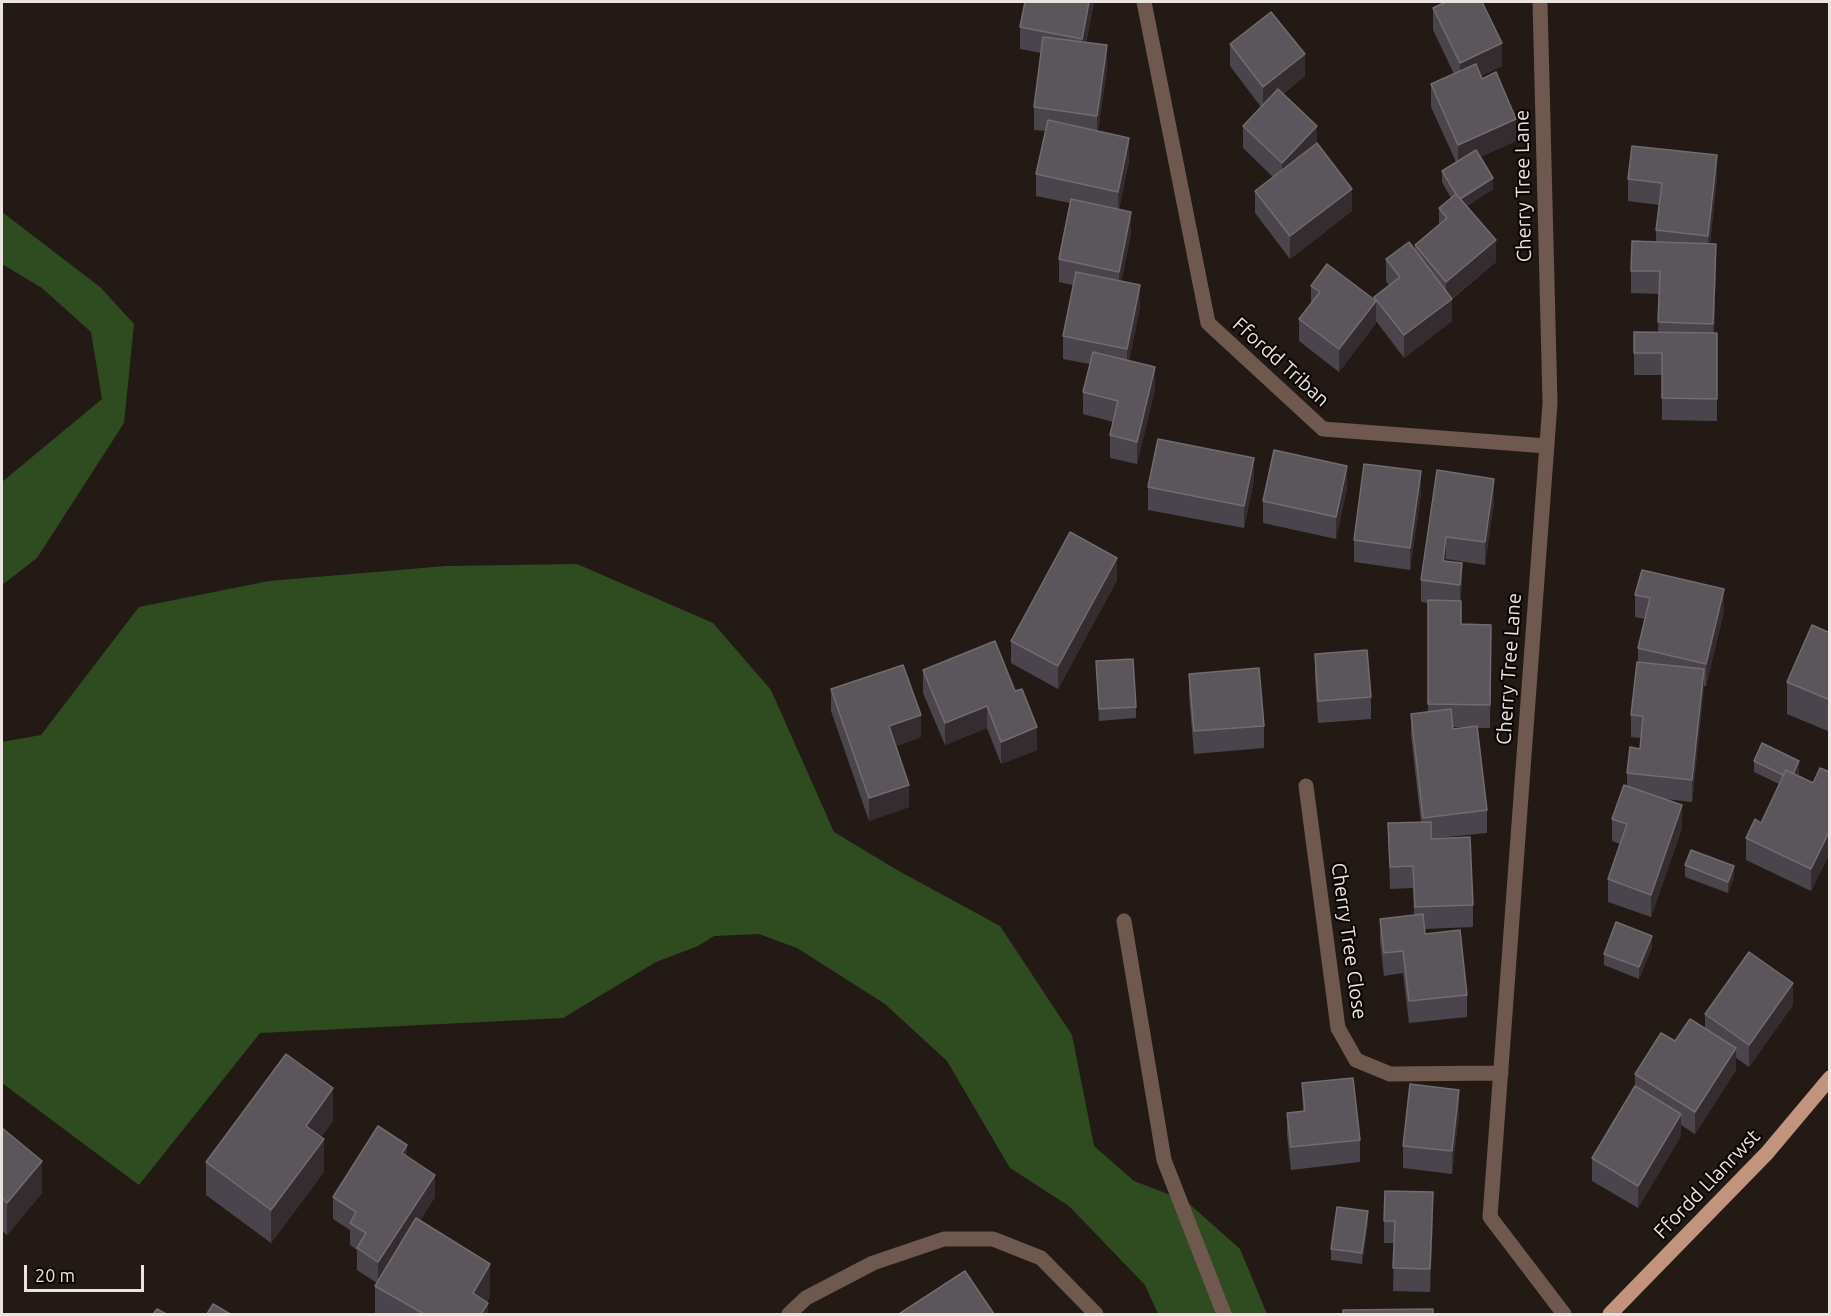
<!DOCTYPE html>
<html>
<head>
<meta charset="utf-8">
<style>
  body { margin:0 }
  #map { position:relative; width:1831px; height:1316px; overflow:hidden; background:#241a15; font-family:Ubuntu,sans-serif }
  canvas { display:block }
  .frame { position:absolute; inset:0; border:3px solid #eae3df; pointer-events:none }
  .scale { position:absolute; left:24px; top:1265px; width:120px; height:27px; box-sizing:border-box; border:3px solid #eae3df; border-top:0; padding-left:8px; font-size:18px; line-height:21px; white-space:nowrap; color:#eae3df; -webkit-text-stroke:4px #0a0605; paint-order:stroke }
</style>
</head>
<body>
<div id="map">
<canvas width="1831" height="1316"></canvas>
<div class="frame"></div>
<div class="scale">20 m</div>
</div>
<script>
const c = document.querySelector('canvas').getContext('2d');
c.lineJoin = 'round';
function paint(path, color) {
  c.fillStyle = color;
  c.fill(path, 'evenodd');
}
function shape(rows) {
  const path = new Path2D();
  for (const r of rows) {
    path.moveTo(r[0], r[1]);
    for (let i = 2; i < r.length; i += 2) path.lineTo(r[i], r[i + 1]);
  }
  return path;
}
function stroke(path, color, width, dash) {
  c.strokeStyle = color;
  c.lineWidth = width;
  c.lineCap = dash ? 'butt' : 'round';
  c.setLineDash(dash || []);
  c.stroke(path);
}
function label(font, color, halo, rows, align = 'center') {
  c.font = font + ' Ubuntu,sans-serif';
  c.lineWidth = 4.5;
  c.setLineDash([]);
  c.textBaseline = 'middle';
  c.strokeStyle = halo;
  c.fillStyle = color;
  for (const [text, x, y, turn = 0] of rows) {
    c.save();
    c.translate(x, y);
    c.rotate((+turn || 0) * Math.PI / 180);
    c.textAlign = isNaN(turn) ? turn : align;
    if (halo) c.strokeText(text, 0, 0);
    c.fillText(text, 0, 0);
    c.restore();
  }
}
const forest = shape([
  [2,212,100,287,134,324,124,423,37,558,2,585,2,482,102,399,91,332,42,288,2,264],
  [577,564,713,623,771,690,834,832,897,870,1000,926,1072,1035,1094,1146,1134,1181,1186,1201,1240,1249,1267,1314,1158,1314,1145,1285,1069,1206,1010,1168,947,1061,885,1004,797,948,759,934,714,936,698,946,656,962,563,1018,260,1033,139,1185,2,1083,2,742,41,735,139,607,269,581,446,566]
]);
const minor = shape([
  [1144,2,1208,323,1323,429,1547,446],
  [1540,2,1550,403,1490,1217,1564,1314],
  [1306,786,1338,1028,1356,1060,1390,1074,1501,1073],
  [1124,921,1164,1160,1224,1314],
  [789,1314,806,1298,873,1263,944,1239,993,1239,1041,1258,1096,1314]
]);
const major = shape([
  [1610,1314,1767,1153,1830,1078]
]);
const wall = shape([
  [1094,2,1086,43,1107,68,1098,131,1129,161,1119,209,1131,234,1121,281,1140,307,1129,361,1155,389,1137,464,1110,458,1110,435,1113,422,1083,414,1083,392,1090,364,1063,359,1063,336,1073,285,1059,282,1059,259,1070,203,1036,196,1036,174,1046,131,1034,130,1034,107,1041,53,1020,49,1020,27],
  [1433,8,1502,66,1481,76,1516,141,1480,157,1493,189,1467,206,1496,262,1452,299,1452,321,1404,358,1376,321,1376,323,1339,372,1299,341,1299,319,1311,304,1311,286,1374,300,1374,297,1389,285,1386,281,1386,259,1415,250,1415,245,1439,225,1439,208,1451,198,1442,182,1442,171,1456,162,1431,107,1431,84,1454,74,1433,30],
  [1230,44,1305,76,1283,94,1317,143,1352,211,1290,259,1255,213,1255,191,1273,177,1243,148,1243,126,1261,107,1230,66],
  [1717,177,1710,244,1716,266,1714,333,1717,333,1717,421,1662,420,1662,375,1634,375,1634,332,1658,333,1659,294,1631,293,1631,271,1656,242,1656,230,1659,205,1628,201,1628,179],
  [1437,470,1494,501,1485,565,1446,559,1446,561,1462,586,1460,601,1461,624,1491,625,1490,728,1478,728,1487,810,1487,833,1438,838,1473,905,1473,927,1425,929,1425,934,1467,995,1467,1017,1409,1023,1403,973,1384,976,1380,941,1380,919,1414,915,1413,888,1390,889,1388,823,1421,822,1411,736,1411,714,1428,712,1428,603,1421,602,1421,580],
  [1453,727,1468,727,1453,729],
  [1254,480,1244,528,1148,510,1148,487],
  [1347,488,1336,539,1263,523,1263,501],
  [1421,493,1410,570,1354,562,1354,540],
  [1117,580,1058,689,1011,663,1011,641],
  [1635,595,1724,611,1706,686,1704,686,1692,802,1665,799,1682,828,1651,917,1608,902,1608,879,1620,844,1612,841,1612,819,1627,786,1627,773,1640,749,1641,738,1631,737,1631,715,1638,662,1638,648,1645,619,1635,617],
  [1830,633,1830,732,1787,714,1787,682],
  [995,641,1037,750,1001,764,987,728,945,745,923,693,923,670],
  [1315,654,1371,697,1371,719,1318,723,1315,677],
  [1096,661,1136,707,1136,718,1099,721],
  [1189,674,1264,726,1264,748,1194,754,1189,696],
  [831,689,921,737,896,746,909,807,869,821,831,711],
  [1754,761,1799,773,1798,776,1813,783,1830,772,1830,852,1811,891,1746,860,1746,838,1761,823,1779,784,1754,772],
  [1685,865,1734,877,1728,893,1685,877],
  [1652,947,1639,979,1604,965,1604,954],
  [1793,1005,1749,1067,1736,1058,1736,1070,1695,1134,1681,1125,1681,1136,1638,1208,1592,1181,1592,1158,1635,1086,1635,1074,1675,1041,1705,1028,1705,1014],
  [1302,1083,1360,1140,1360,1162,1291,1170,1287,1135,1287,1113,1303,1112],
  [1459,1112,1452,1174,1403,1168,1403,1146],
  [333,1121,321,1137,324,1172,271,1243,206,1195,206,1162],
  [2,1128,42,1193,7,1235,2,1231],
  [407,1157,435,1197,420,1220,490,1296,487,1302,488,1314,375,1314,375,1286,377,1283,357,1270,357,1250,350,1245,350,1230,333,1219,333,1197],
  [1433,1215,1430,1292,1393,1291,1394,1243,1384,1243,1384,1221],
  [1368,1223,1362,1264,1331,1260,1331,1249]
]);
const shadedWall = shape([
  [1089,2,1094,2,1082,62,1082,39],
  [1502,43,1502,66,1460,86,1460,63],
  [1107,45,1107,68,1097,138,1097,116],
  [1305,54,1305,76,1263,109,1263,87],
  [1516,119,1516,141,1458,167,1458,145],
  [1317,126,1317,148,1282,185,1282,163],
  [1129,138,1129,161,1118,214,1118,192],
  [1717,155,1717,177,1708,259,1708,236],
  [1493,178,1493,189,1459,211,1459,199],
  [1352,189,1352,211,1290,259,1290,236],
  [1131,212,1131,234,1119,294,1119,272],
  [1496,240,1496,262,1451,299,1452,299,1452,321,1404,358,1404,335,1446,303,1446,282],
  [1716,244,1716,266,1713,346,1713,324],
  [1140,285,1140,307,1127,371,1127,349],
  [1376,301,1376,323,1339,372,1339,349],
  [1155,367,1155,389,1137,464,1137,442],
  [1254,458,1254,480,1244,528,1244,506],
  [1347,466,1347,488,1336,539,1336,517],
  [1421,471,1421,493,1410,570,1410,548],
  [1494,479,1494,501,1485,565,1485,542],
  [1446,537,1446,559,1443,583,1443,561],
  [1117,558,1117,580,1058,689,1058,666],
  [1462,563,1462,586,1460,608,1460,585],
  [1724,589,1724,611,1706,686,1706,664],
  [1704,669,1704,691,1692,802,1692,780],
  [987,706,987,728,945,745,945,723],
  [921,715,921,737,889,748,889,726],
  [1037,727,1037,750,1001,764,1001,742],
  [1799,761,1799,773,1790,790,1790,779],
  [909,785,909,807,869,821,869,798],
  [1682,805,1682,828,1651,917,1651,895],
  [1830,830,1830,852,1811,891,1811,869],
  [1734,866,1734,877,1728,893,1728,882],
  [1652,936,1652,947,1639,979,1639,967],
  [1793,983,1793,1005,1749,1067,1749,1045],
  [1736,1048,1736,1070,1695,1134,1695,1112],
  [333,1088,333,1121,306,1158,306,1126],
  [1459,1090,1459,1112,1452,1174,1452,1151],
  [1681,1114,1681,1136,1638,1208,1638,1186],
  [324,1139,324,1172,271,1243,271,1210],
  [407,1145,407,1167,402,1153],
  [42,1161,42,1193,7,1235,7,1203],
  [435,1175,435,1197,378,1284,378,1262],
  [1433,1192,1433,1215,1430,1292,1430,1269],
  [1368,1211,1368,1223,1362,1264,1362,1253],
  [490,1264,490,1296,479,1314,473,1293],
  [488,1303,488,1314,481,1314]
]);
const building = shape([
  [1025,2,1089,2,1082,39,1020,27,1025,2],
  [1446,2,1482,2,1502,43,1460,63,1433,8,1446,2],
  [1271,12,1305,54,1263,87,1230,44,1271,12],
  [1043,37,1107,45,1097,116,1034,107,1043,37],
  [1476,64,1482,79,1496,72,1516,119,1458,145,1431,84,1476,64],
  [1278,89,1317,126,1282,163,1243,126,1278,89],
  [1048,120,1129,138,1118,192,1036,174,1048,120],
  [1317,143,1352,189,1290,236,1255,191,1317,143],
  [1632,146,1717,155,1708,236,1656,230,1662,183,1628,179,1632,146],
  [1476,150,1493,178,1460,199,1456,194,1442,171,1476,150],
  [1456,194,1496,240,1446,282,1415,245,1447,218,1439,208,1456,194],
  [1071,199,1131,212,1119,272,1059,259,1071,199],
  [1632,241,1716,244,1713,324,1658,322,1660,271,1631,271,1632,241],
  [1409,242,1452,299,1404,335,1374,297,1400,277,1386,259,1409,242],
  [1327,264,1376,301,1339,349,1299,319,1320,292,1311,286,1327,264],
  [1076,272,1140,285,1127,349,1063,336,1076,272],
  [1634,332,1717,333,1717,399,1662,398,1662,353,1634,353,1634,332],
  [1093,352,1155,367,1137,442,1110,435,1118,401,1083,392,1093,352],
  [1158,439,1254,458,1244,506,1148,487,1158,439],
  [1274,450,1347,466,1336,517,1263,501,1274,450],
  [1364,464,1421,471,1410,548,1354,540,1364,464],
  [1437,470,1494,479,1485,542,1446,537,1443,561,1462,563,1460,585,1421,580,1437,470],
  [1070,532,1117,558,1058,666,1011,641,1070,532],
  [1642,570,1724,589,1706,664,1638,648,1650,598,1635,595,1642,570],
  [1428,600,1461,601,1461,624,1491,625,1490,705,1428,704,1428,600],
  [1812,625,1830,633,1830,700,1787,682,1812,625],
  [995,641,1015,691,1022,689,1037,727,1001,742,987,706,945,723,923,670,995,641],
  [1367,650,1371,697,1318,701,1315,654,1367,650],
  [1133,659,1136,707,1099,709,1096,661,1133,659],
  [1637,662,1704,669,1692,780,1627,773,1630,747,1640,749,1643,716,1631,715,1637,662],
  [903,665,921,715,889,726,909,785,869,798,831,689,903,665],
  [1259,668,1264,726,1194,731,1189,674,1259,668],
  [1451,709,1453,729,1477,726,1487,810,1423,818,1411,714,1451,709],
  [1762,743,1799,761,1793,774,1786,770,1783,775,1754,761,1762,743],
  [1820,768,1830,772,1830,830,1811,869,1746,838,1755,819,1761,823,1786,770,1813,783,1820,768],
  [1624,785,1682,805,1651,895,1608,879,1627,824,1612,819,1624,785],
  [1431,822,1431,839,1470,837,1473,905,1415,907,1413,866,1390,867,1388,823,1431,822],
  [1691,850,1734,866,1728,882,1685,865,1691,850],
  [1423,914,1425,934,1460,930,1467,995,1409,1001,1403,951,1384,953,1380,919,1423,914],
  [1616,922,1652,936,1639,967,1604,954,1616,922],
  [1749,952,1793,983,1749,1045,1705,1014,1749,952],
  [1690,1019,1736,1048,1695,1112,1635,1074,1661,1033,1675,1041,1690,1019],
  [286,1054,333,1088,306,1126,324,1139,271,1210,206,1162,286,1054],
  [1353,1078,1360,1140,1291,1147,1287,1113,1305,1111,1302,1083,1353,1078],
  [1410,1084,1459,1090,1452,1151,1403,1146,1410,1084],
  [1635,1086,1681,1114,1638,1186,1592,1158,1635,1086],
  [378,1126,407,1145,402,1153,435,1175,378,1262,357,1248,366,1233,350,1223,356,1212,333,1197,378,1126],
  [2,1128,42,1161,7,1203,2,1198,2,1128],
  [1385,1191,1433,1192,1430,1269,1393,1268,1395,1221,1384,1221,1385,1191],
  [1337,1207,1368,1211,1362,1253,1331,1249,1337,1207],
  [416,1218,490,1264,473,1293,488,1303,481,1314,424,1314,375,1286,416,1218],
  [965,1271,994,1314,899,1314,965,1271],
  [213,1304,230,1314,207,1314,213,1304],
  [157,1309,166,1314,153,1314,157,1309],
  [1433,1309,1433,1314,1343,1314,1343,1310,1433,1309]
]);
const streetNames = [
  ["Cherry Tree Lane",1523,186,-91],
  ["Ffordd Triban",1281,362,42],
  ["Cherry Tree Lane",1509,669,-86],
  ["Cherry Tree Close",1349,941,82],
  ["Ffordd Llanrwst",1707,1184,-46]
];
paint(forest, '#2f4c21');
stroke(minor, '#6f584d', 15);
stroke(major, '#c2947d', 15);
paint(wall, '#4a444c');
paint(shadedWall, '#342c2f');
paint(building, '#5b555c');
stroke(building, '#726b70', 1.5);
label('20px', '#eae3df', '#0a0605', streetNames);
</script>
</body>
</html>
